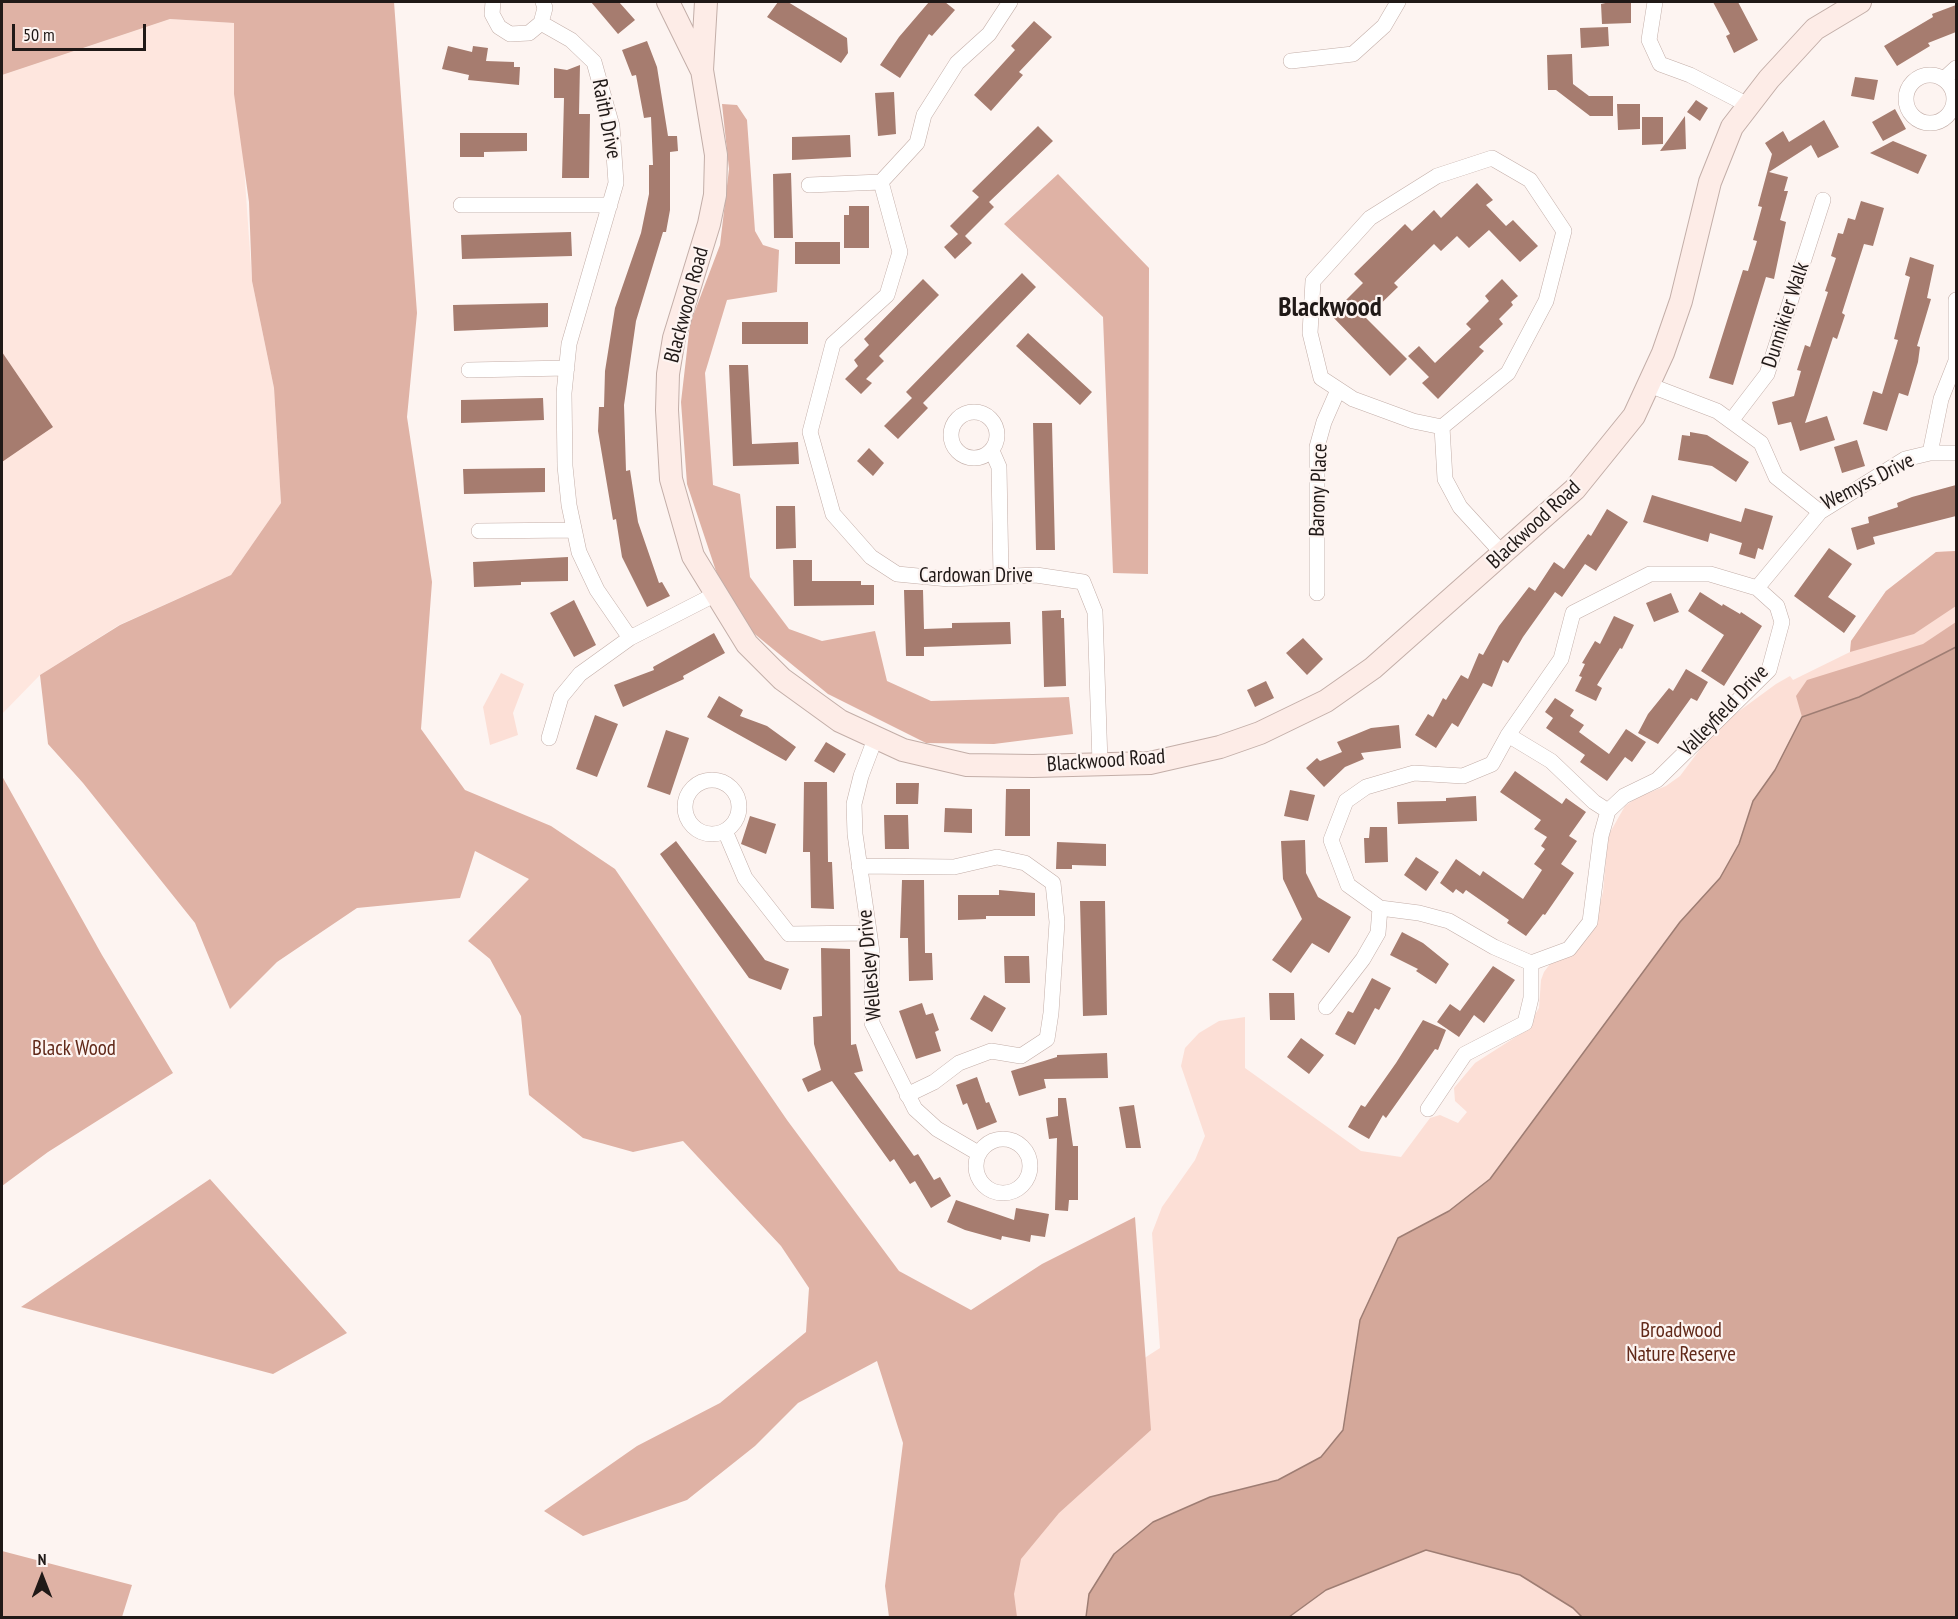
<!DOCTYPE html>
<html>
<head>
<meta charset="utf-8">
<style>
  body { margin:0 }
  #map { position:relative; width:1958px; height:1619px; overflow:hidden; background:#fdf4f1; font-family:"PT Sans Narrow",sans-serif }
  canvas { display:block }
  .frame { position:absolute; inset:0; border:3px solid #201917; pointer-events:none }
  .north { position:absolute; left:12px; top:1547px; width:60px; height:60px; -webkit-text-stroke:4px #fdf4f1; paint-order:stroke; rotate:0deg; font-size:16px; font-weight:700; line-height:24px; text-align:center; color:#201917 }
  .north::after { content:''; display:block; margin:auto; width:21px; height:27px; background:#201917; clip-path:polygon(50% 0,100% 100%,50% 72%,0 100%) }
  .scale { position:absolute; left:12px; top:24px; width:134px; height:27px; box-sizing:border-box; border:3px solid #201917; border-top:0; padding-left:8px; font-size:18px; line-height:21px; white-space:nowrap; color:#201917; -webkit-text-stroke:4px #fdf4f1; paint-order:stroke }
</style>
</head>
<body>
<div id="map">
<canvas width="1958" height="1619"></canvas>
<div class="frame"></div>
<div class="north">N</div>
<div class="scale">50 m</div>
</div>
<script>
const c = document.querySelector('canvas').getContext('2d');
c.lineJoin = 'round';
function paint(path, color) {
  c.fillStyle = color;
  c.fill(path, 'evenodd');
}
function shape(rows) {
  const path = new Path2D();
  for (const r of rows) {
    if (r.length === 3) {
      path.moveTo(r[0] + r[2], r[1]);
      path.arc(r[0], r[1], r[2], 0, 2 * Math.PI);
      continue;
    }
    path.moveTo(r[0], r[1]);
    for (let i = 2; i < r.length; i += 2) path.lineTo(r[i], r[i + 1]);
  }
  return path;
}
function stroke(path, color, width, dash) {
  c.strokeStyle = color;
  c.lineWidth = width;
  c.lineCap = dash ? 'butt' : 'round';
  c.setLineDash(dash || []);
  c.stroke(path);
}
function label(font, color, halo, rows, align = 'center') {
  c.font = font + ' "PT Sans Narrow",sans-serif';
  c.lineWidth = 4.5;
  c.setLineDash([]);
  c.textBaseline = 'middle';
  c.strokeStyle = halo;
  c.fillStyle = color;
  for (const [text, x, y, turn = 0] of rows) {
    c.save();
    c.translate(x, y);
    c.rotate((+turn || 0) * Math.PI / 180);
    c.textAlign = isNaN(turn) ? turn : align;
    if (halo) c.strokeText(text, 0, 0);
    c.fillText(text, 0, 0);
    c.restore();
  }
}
const built = shape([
  [170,19,234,23,252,281,274,388,281,503,231,575,119,625,40,675,2,714,2,75]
]);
const green = shape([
  [1956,551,1956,1617,945,1618,952,1482,1160,1348,1152,1233,1162,1207,1195,1160,1205,1136,1181,1066,1185,1048,1199,1033,1219,1021,1245,1017,1245,1068,1361,1151,1401,1157,1430,1118,1440,1115,1458,1123,1467,1112,1455,1101,1454,1088,1475,1063,1525,1031,1539,1008,1541,980,1544,972,1550,964,1577,950,1593,931,1603,892,1608,836,1625,806,1638,797,1666,786,1680,776,1716,728,1776,684,1790,676,1793,680,1850,652,1851,641,1886,591,1936,552],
  [501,673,524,684,513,713,518,735,490,745,483,707]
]);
const forest = shape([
  [2,2,394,2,417,313,407,417,432,582,421,729,465,790,551,826,615,869,787,1120,899,1271,971,1310,1042,1264,1135,1217,1151,1430,1059,1513,1021,1559,1014,1594,1017,1617,889,1617,885,1586,903,1443,877,1361,798,1403,755,1446,687,1500,583,1536,544,1511,637,1446,720,1403,806,1332,809,1288,781,1246,683,1141,633,1152,583,1138,529,1095,521,1016,490,959,468,941,529,879,475,851,460,898,357,908,277,962,230,1009,195,923,83,783,48,744,40,675,120,625,231,575,281,503,274,388,252,281,249,202,234,94,234,23,170,19,2,75],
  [722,104,737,105,747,120,755,231,763,245,779,250,777,292,727,300,705,373,713,485,740,494,750,577,789,629,822,641,875,631,887,681,931,701,1069,697,1073,734,994,744,926,743,828,694,751,631,718,577,687,484,681,402,690,324,720,245,729,169],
  [1058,174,1149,268,1148,574,1113,573,1103,317,1004,224],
  [1956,551,1956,606,1914,634,1850,652,1851,641,1886,591,1936,552],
  [1956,622,1956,647,1859,697,1802,717,1796,696,1807,680,1923,644],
  [2,776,102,955,173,1073,48,1152,2,1186],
  [210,1179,347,1333,273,1374,21,1307],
  [2,1551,132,1585,122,1617,2,1617]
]);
const water = shape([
  [1956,647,1956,1617,1582,1617,1573,1608,1520,1575,1426,1550,1326,1590,1289,1617,1086,1617,1089,1594,1114,1554,1153,1522,1210,1497,1278,1480,1321,1457,1343,1430,1360,1320,1398,1238,1449,1211,1490,1179,1680,922,1720,878,1739,844,1753,801,1775,770,1802,717,1859,697,1956,647]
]);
const building = shape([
  [591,2,619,2,635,20,618,34],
  [778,2,788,2,847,38,848,53,841,63,767,17],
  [929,2,945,2,955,10,932,36,929,34,900,78,880,65,899,37],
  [1610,2,1631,2,1631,23,1602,24,1601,4],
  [1713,2,1738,2,1758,40,1734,53,1726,36,1730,34],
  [1956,5,1956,32,1928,43,1930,46,1897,66,1884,46,1933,17,1932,14],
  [1034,21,1052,37,1019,72,1023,75,991,111,974,95,1015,50,1011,46],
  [1608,27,1609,46,1581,48,1580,28],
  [647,41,657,67,668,136,677,136,678,151,670,152,670,210,666,232,663,232,636,321,624,405,626,471,630,470,638,522,659,583,662,582,670,596,647,607,622,557,616,519,613,520,598,431,599,407,604,407,605,371,615,308,641,233,649,194,649,165,653,165,651,117,644,118,636,75,632,76,622,50],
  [448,46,472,52,473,46,488,48,486,61,514,62,514,67,520,67,519,85,468,80,469,75,442,69],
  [1572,54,1573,84,1589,96,1613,96,1613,116,1590,116,1556,90,1548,90,1547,55],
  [580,65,579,114,590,114,589,178,562,178,564,98,554,98,554,68,567,70],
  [1855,77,1878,80,1874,100,1851,96],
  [894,92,896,134,878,136,875,93],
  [1696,100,1708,108,1700,121,1687,112],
  [1617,104,1640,104,1640,129,1618,130],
  [1895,109,1906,129,1883,141,1872,122],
  [1685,116,1686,149,1660,151],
  [1642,117,1663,117,1663,144,1642,145],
  [1824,120,1839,147,1818,158,1811,145,1769,172,1788,177,1784,191,1788,191,1780,220,1786,222,1774,279,1766,277,1733,385,1709,378,1743,270,1748,271,1757,241,1753,240,1762,207,1758,206,1772,154,1765,143,1783,131,1789,142],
  [1038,126,1053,141,989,202,994,207,965,236,972,243,955,259,944,247,958,234,950,226,979,197,972,191],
  [460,133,527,133,527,151,484,152,484,157,460,157],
  [850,135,851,157,792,160,792,137],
  [1893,141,1927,155,1918,174,1870,153],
  [791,173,793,238,774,238,773,174],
  [1477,183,1493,200,1486,205,1506,226,1513,220,1538,246,1520,262,1489,230,1469,248,1457,236,1441,251,1434,244,1394,283,1398,287,1366,318,1407,359,1390,376,1331,315,1363,283,1354,274,1405,224,1412,231,1434,210,1441,218],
  [1861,201,1884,208,1873,246,1864,244,1842,313,1845,315,1837,339,1833,337,1805,423,1827,416,1835,440,1800,451,1791,422,1778,425,1772,402,1794,396,1801,371,1797,370,1805,345,1810,347,1828,292,1825,291,1836,258,1831,256,1838,233,1843,234,1848,218,1855,220],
  [849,206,869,206,869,248,844,248,844,215,849,215],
  [571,232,572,256,462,259,461,235],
  [795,242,840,242,840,264,795,264],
  [1910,257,1934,265,1927,298,1931,299,1917,346,1920,347,1918,362,1908,396,1899,393,1887,431,1863,424,1873,391,1882,394,1898,340,1894,339,1910,277,1905,275],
  [1022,273,1036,287,923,403,928,408,898,439,884,426,912,398,906,392],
  [923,279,939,295,879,356,884,361,866,379,872,383,861,394,845,379,858,366,854,360,869,345,864,339],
  [1502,279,1518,296,1511,302,1513,305,1499,319,1503,324,1479,347,1484,351,1438,399,1422,383,1429,377,1408,356,1419,346,1435,363,1471,329,1466,324,1489,301,1485,296],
  [548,303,548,327,454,331,453,305],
  [742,322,808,322,808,344,742,344],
  [1028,333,1092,392,1080,405,1016,346],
  [2,352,53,427,2,462],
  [729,365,748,365,752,444,798,442,799,464,733,466],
  [543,398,544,420,461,423,461,400],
  [1033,423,1052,423,1055,550,1036,550],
  [1690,432,1707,435,1749,462,1736,482,1712,466,1678,460,1682,435,1690,436],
  [1857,440,1865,466,1842,473,1834,447],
  [869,448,884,463,873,476,857,461],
  [545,468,545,492,464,494,463,469],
  [1956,485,1956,516,1873,537,1875,544,1857,550,1851,528,1869,523,1868,517,1898,507,1897,503,1912,497],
  [1652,495,1741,522,1745,508,1773,516,1763,550,1758,548,1755,559,1739,554,1742,543,1710,533,1708,542,1643,522],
  [776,506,795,506,796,548,776,549],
  [1607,509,1628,522,1596,571,1585,564,1562,597,1555,592,1523,637,1508,663,1503,660,1492,687,1483,683,1458,727,1452,723,1436,748,1415,735,1428,714,1433,717,1443,698,1446,700,1461,675,1468,679,1479,653,1483,655,1499,626,1529,587,1535,591,1554,562,1564,569,1588,534,1591,536],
  [1829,548,1852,564,1828,597,1856,616,1844,633,1794,596],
  [568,557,568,581,521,582,521,585,474,587,473,562],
  [793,560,812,560,812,581,861,581,861,585,874,585,874,605,794,606],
  [904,590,923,590,924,629,952,628,952,623,1010,622,1011,644,924,647,924,656,906,656],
  [1700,592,1722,606,1723,604,1740,614,1741,612,1762,626,1724,686,1701,671,1724,635,1688,611],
  [1671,593,1679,612,1654,622,1646,603],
  [574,600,596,645,574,657,550,613],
  [1061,610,1061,618,1064,618,1066,686,1044,687,1042,611],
  [1614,616,1634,625,1622,649,1620,648,1597,685,1602,688,1596,701,1575,691,1582,677,1579,676,1585,664,1582,663,1595,641,1600,644],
  [714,633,725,653,683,676,684,679,623,707,614,685,654,670,653,667],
  [1303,638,1323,659,1307,675,1286,653],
  [1686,669,1708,682,1697,701,1691,698,1658,744,1638,733,1648,714,1669,688,1673,691],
  [1266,681,1274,698,1255,707,1247,690],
  [719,696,743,710,740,716,767,726,796,747,786,761,707,717],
  [1555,698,1574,710,1570,716,1584,725,1579,732,1609,754,1626,729,1646,742,1632,762,1625,757,1607,781,1580,762,1585,755,1546,728,1553,718,1545,712],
  [595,715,618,724,597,777,576,769],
  [1399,725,1401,748,1361,753,1364,759,1345,767,1324,787,1306,768,1317,758,1320,761,1342,752,1337,742,1371,728],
  [666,730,689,738,670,795,647,787],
  [826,742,846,754,834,773,814,761],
  [1515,771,1562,804,1566,798,1586,812,1569,836,1577,841,1561,864,1574,873,1545,915,1543,914,1526,936,1507,923,1509,920,1466,890,1463,894,1456,889,1453,893,1440,883,1456,859,1480,876,1483,871,1523,899,1542,870,1534,864,1545,849,1541,846,1547,837,1534,829,1541,820,1500,792],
  [804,782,827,782,828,862,832,862,834,909,811,908,810,852,803,852],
  [896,783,919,783,918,804,896,804],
  [1006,789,1030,789,1030,836,1005,836],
  [1290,790,1315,795,1308,821,1284,816],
  [1476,796,1477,821,1398,824,1397,802,1446,801,1446,798],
  [945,808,972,809,972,833,944,832],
  [884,815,908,815,909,849,885,849],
  [750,816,776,824,766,854,741,844],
  [1370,827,1387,827,1388,862,1365,863,1364,838,1369,838],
  [1305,840,1306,873,1318,897,1351,917,1329,953,1312,943,1291,973,1272,960,1302,919,1283,879,1281,841],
  [676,841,765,960,789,969,781,990,749,978,660,854],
  [1057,842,1106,844,1106,866,1072,865,1072,869,1056,869],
  [1416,857,1439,872,1426,891,1404,875],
  [902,880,924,880,925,953,932,953,933,980,909,981,908,938,900,938],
  [999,890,1035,893,1035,916,986,916,986,919,958,920,958,895,999,895],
  [1080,901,1105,901,1107,1015,1083,1016],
  [1402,932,1423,943,1449,964,1436,984,1416,971,1418,969,1390,955],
  [821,948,850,949,851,1045,856,1044,863,1071,854,1073,914,1156,918,1154,934,1180,940,1177,951,1196,931,1208,915,1181,910,1184,894,1159,890,1162,832,1081,808,1092,802,1079,821,1070,814,1044,813,1017,822,1016],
  [1004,956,1029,956,1030,983,1005,983],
  [1493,966,1515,980,1484,1023,1474,1015,1459,1037,1437,1022,1450,1004,1460,1011],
  [1372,978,1391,988,1379,1010,1375,1008,1355,1045,1335,1034,1348,1011,1353,1013],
  [1269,993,1294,993,1295,1020,1270,1020],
  [984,995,1006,1008,992,1032,970,1019],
  [922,1003,926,1015,933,1013,939,1030,935,1032,941,1051,916,1059,899,1011],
  [1423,1020,1446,1030,1438,1050,1435,1049,1386,1118,1383,1115,1369,1139,1348,1127,1361,1105,1365,1107,1396,1063],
  [1301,1038,1324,1055,1309,1074,1287,1057],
  [1107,1053,1108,1078,1044,1079,1046,1088,1019,1096,1011,1071,1057,1057,1057,1055],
  [977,1077,986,1103,989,1102,997,1122,977,1130,967,1103,963,1105,956,1085],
  [1058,1098,1066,1098,1073,1146,1078,1146,1078,1200,1069,1200,1068,1211,1055,1210,1057,1138,1049,1139,1046,1118,1058,1116],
  [1134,1105,1141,1148,1126,1148,1119,1107],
  [956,1200,1014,1220,1016,1208,1049,1214,1045,1237,1031,1235,1030,1242,1002,1236,1001,1240,965,1230,947,1222]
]);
const street = shape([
  [493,2,492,14,499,27,510,34,529,33,541,23,545,8,543,2],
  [1010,2,989,34,957,63,924,115,917,143,881,182,900,252,887,295,833,344,810,432,833,514,871,557,897,574,949,579,1036,575,1083,582,1095,612,1100,763],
  [1655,2,1649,40,1660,64,1690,75,1748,105],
  [541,23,571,40,594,62,612,126,616,183,569,344,564,393,565,466,569,505,579,552,597,590,630,638],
  [1291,61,1353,54,1384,26,1398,2],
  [1930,99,24],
  [1944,79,1956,68],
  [809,185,881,182],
  [461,205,610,205],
  [469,370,567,368],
  [1649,385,1717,411,1761,443,1776,477,1820,512,1905,459,1930,453,1956,453],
  [974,435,23],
  [1731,421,1767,374,1823,200],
  [1442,427,1413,421,1353,399,1321,378,1310,333,1313,281,1370,218,1437,176,1492,158,1530,180,1564,231,1546,301,1508,373,1442,427,1445,479,1460,507,1503,554],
  [992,451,999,467,1001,577],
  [1930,453,1941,399,1956,361,1956,300],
  [479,531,574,530],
  [1757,588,1820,512],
  [1317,593,1317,447,1324,422,1338,390],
  [1508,735,1551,761,1594,802,1608,811,1601,836,1590,922,1569,949,1531,963,1494,947,1449,921,1419,913,1380,908,1348,885,1331,840,1346,801,1366,787,1414,773,1463,776,1492,764,1508,735,1561,659,1573,613,1650,574,1710,574,1757,588,1777,606,1782,622,1769,670,1657,780,1624,796,1608,811],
  [549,738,561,697,580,674,630,638,714,595],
  [875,739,861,776,854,804,855,834,872,952,872,1023,915,1109,937,1129,978,1153],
  [712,807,27],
  [725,831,745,878,789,934,869,933],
  [859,866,954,867,997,857,1025,863,1053,883,1057,922,1051,1013,1047,1039,1021,1056,991,1051,959,1063,934,1082,907,1095],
  [1326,1007,1363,959,1378,933,1380,908],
  [1428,1109,1465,1054,1525,1023,1531,998,1531,963],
  [1003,1166,27]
]);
const secondary = shape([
  [668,2,701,69],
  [706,2,702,70,716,155,715,195,709,224,674,338,668,374,667,410,671,479,693,556,747,644,782,679,840,721,903,750,967,765,1033,766,1150,763,1220,747,1260,733,1326,701,1373,668,1575,489,1634,416,1663,353,1681,301,1710,182,1732,127,1769,79,1815,29,1860,2]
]);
const streetNames = [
  ["Raith Drive",606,119,79],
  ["Blackwood Road",687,305,-75],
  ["Dunnikier Walk",1786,315,-72],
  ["Wemyss Drive",1868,482,-27],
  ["Barony Place",1319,490,-88],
  ["Blackwood Road",1534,525,-43],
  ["Cardowan Drive",976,576],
  ["Valleyfield Drive",1724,711,-46],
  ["Blackwood Road",1106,761,-4],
  ["Wellesley Drive",870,965,-95]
];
const parkNames = [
  ["Black Wood",74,1049],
  ["Broadwood",1681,1331],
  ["Nature Reserve",1681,1355]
];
const districtNames = [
  ["Blackwood",1330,308]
];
paint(built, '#fee6de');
paint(green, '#fcdfd6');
paint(forest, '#dfb2a5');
paint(water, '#d4a89a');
stroke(water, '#9e7d73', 1.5);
paint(building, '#a67c6f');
stroke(street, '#c3aea8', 16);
stroke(secondary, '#c3aea8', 24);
stroke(street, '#fff', 15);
stroke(secondary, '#fdece7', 22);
label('21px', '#201917', '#fdf4f1', streetNames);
label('21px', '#612919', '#fdf4f1', parkNames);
label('bold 27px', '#201917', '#fdf4f1', districtNames);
</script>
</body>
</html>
